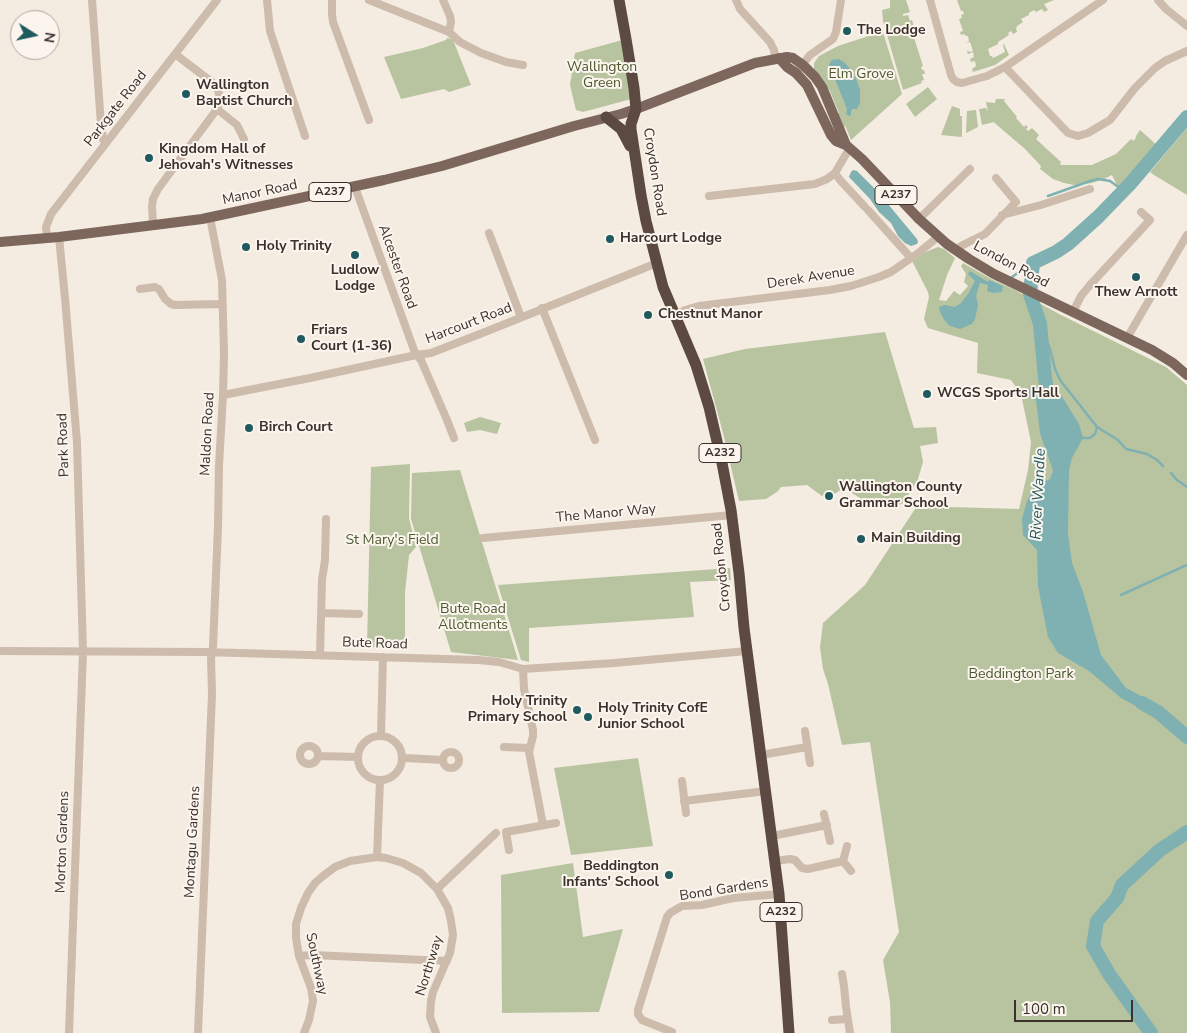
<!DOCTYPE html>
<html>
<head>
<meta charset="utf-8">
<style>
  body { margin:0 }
  #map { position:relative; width:1187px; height:1033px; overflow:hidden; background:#f4ebe1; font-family:"Nunito Sans",sans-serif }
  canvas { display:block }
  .north { position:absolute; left:10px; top:10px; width:50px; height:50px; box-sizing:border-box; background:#fbf5ee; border:1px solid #aea6a0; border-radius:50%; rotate:100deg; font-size:14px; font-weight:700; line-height:20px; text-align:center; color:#3b302b }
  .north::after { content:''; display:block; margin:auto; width:18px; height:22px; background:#1f5a5e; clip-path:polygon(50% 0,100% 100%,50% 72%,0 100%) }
  .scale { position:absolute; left:1014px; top:1000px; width:119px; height:22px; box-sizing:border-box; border:2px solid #3b302b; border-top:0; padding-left:6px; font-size:15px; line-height:18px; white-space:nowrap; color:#3b302b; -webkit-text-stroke:4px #fbf5ee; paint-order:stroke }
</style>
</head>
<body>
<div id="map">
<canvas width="1187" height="1033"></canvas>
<div class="north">N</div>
<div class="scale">100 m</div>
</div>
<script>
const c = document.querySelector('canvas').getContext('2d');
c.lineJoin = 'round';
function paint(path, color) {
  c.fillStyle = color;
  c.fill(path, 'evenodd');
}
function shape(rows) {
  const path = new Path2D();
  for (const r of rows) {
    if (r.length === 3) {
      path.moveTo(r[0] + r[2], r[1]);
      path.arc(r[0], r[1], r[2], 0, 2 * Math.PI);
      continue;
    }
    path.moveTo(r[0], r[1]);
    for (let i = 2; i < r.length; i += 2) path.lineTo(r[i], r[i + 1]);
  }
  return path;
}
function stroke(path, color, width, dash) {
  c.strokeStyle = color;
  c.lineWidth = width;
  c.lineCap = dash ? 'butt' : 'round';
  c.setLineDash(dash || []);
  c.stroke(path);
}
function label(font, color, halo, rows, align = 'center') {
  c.font = font + ' "Nunito Sans",sans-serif';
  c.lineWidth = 4;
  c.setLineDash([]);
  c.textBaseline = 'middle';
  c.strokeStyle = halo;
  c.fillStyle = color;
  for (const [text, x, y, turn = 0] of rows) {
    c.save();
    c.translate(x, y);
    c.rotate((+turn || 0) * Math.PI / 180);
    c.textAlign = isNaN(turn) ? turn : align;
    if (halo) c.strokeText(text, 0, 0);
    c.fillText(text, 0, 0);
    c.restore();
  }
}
const green = shape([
  [890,0,906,0,910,12,903,14,903,16,908,15,910,21,912,20,914,27,911,28,923,66,921,67,922,70,924,70,925,74,922,74,924,80,921,81,922,83,903,90,883,21,882,10,890,8],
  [957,0,1054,0,1044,4,1048,10,1044,12,1042,9,1036,12,1034,10,1029,13,1029,15,1021,19,1023,22,1017,26,1017,27,1016,28,1017,32,1013,34,1011,31,1008,33,1009,35,998,42,998,44,988,49,990,56,992,56,993,58,1005,52,1003,45,1004,44,1009,55,995,65,973,72,972,69,976,66,975,61,971,62,970,59,974,57,973,52,968,54,967,51,968,50,969,52,973,51,970,42,966,43,969,41,968,36,966,36,964,34,961,35,960,32,963,31,959,19,962,18,961,15,964,14,963,11,961,11],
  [875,27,882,29,902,94,851,140,845,125,844,129,837,114,839,113,829,89,827,89,823,80,814,71,814,63,819,56,838,46,875,34],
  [447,38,453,40,471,85,449,92,444,89,401,99,384,57,423,48,446,40],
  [626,39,635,98,583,112,576,110,570,85,575,53],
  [928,87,937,99,915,117,906,104],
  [996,99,1005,99,1004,101,1017,117,1016,118,1024,127,1026,125,1028,127,1026,129,1028,131,1032,128,1039,135,1036,139,1061,162,1060,165,1092,165,1116,154,1131,139,1134,141,1136,137,1136,136,1140,130,1158,146,1119,189,1112,175,1104,179,1092,183,1074,185,1064,183,1053,179,1040,169,1041,166,1025,149,997,125,994,122,982,125,979,109,986,108,988,112,986,102,995,103],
  [952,106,960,109,960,116,962,116,962,137,941,135],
  [976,110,978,127,966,133,967,111],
  [1187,128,1187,195,1154,175,1150,172],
  [938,247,944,249,955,258,947,275,939,300,946,301,954,291,960,295,968,286,964,282,966,274,961,266,963,263,993,280,1015,290,1061,315,1166,367,1187,385,1187,1033,891,1033,890,1002,883,960,899,932,870,742,842,745,828,684,823,669,820,647,823,623,865,585,917,506,1019,509,1028,470,1031,442,1021,394,1011,380,977,373,978,343,928,328,924,319,929,297,928,292,912,261,923,253],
  [885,332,914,428,936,427,938,443,920,446,923,462,917,482,902,504,876,508,844,488,826,499,807,485,781,487,777,492,766,499,739,501,723,433,703,359,745,349],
  [480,417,501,423,497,434,480,430,467,432,464,423],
  [410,464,409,518,416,547,409,555,405,592,405,648,367,647,371,467],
  [460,470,518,660,451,652,411,519,412,473],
  [730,568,731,580,690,582,694,617,529,628,529,662,521,660,498,585],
  [638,758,653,846,571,855,554,768],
  [573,863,583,937,623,929,599,1012,502,1013,501,875]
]);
const water = shape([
  [839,59,845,63,852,71,857,81,860,90,860,103,857,109,853,109,851,111,851,115,849,116,846,114,847,109,829,64,832,60],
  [853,170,857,171,878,192,917,239,918,242,917,244,911,246,905,243,898,236,891,223,879,212,870,199,849,177,851,172],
  [970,271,988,282,989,280,1003,286,1002,292,993,293,987,291,988,285,980,283,976,296,977,300,978,306,975,319,972,324,960,329,950,326,945,321,940,312,939,307,945,305,955,307,961,303,968,294,975,281,968,274],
  [1045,378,1052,385,1051,389,1058,397,1061,395,1079,424,1083,438,1072,458,1069,470,1068,534,1072,563,1083,592,1101,655,1126,688,1143,697,1149,705,1158,712,1145,711,1121,698,1089,671,1058,653,1048,637,1038,586,1037,550,1023,535,1022,519,1027,501,1035,486,1050,479,1053,471,1040,433,1036,400,1029,397,1028,389,1042,384]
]);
const stream = shape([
  [1048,196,1090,181,1098,179,1110,181,1124,191],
  [1011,278,1020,271,1033,263],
  [1040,324,1050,349,1055,369,1060,380,1097,427,1118,440,1126,449,1147,454,1157,460,1163,466],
  [1083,438,1090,438,1095,434,1097,427],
  [1171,473,1177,480,1187,487],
  [1121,595,1187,565]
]);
const river = shape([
  [1048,396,1045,378,1040,324,1030,294,1033,263,1056,252,1068,244,1098,217,1130,184,1187,117],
  [1142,703,1158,712,1187,737],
  [1151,1033,1109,974,1093,946,1097,921,1117,898,1122,885,1160,850,1187,832]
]);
const minor = shape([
  [92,0,101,124,103,139,105,143],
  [267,0,270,31,305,136],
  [332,0,332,14,333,22,369,120],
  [369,0,449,32,460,42,481,53,506,62,523,65],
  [443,0,450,16,451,22,449,32],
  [736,0,740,9,770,42,774,50,775,58],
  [930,0,951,75,953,79,957,82,962,83,987,76,1005,67,1103,0],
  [1158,0,1166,9,1187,26],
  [1005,67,1068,133,1078,136,1088,133,1110,120,1135,88,1155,68,1165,61,1187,51],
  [796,73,810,55,833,39,836,32,841,0],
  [217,109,237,125,244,139],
  [835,173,840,180,865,207],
  [355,187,414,350,416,355,421,360,447,420,454,438],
  [709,196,815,184,827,179,835,173,849,149],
  [868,210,911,258],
  [1002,215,1041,205,1090,189],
  [919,219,970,169],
  [153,225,152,206,153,199,158,189,217,109,219,104,220,98,218,90,213,83,175,54],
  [489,233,521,317],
  [59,237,65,298,77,442,83,652,69,1033],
  [47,238,46,227,51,214,217,0],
  [957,251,961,246,985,234,1016,202,996,178],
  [140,289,155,287,159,289,165,299,171,304,175,305,222,304],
  [542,308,595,440],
  [1073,312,1081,296,1090,285,1150,220,1141,212],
  [675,315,685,310,699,306,830,290,851,286,879,277,891,272,917,254,939,236],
  [1127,338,1187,235],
  [223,395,310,378,416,355,431,353,485,332,657,263],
  [483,538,732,515],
  [322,613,359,614],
  [0,651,205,652,478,660,499,662,523,669,614,663,747,651],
  [320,655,322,580,325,560,326,519],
  [523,669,524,689,533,730,533,736,529,752,543,825],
  [805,731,810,763],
  [381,735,383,657],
  [380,758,22],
  [309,755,9],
  [504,747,529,748],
  [451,760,8],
  [761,755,807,747],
  [319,756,358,757],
  [402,759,405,758,443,760],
  [682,781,686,813],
  [684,801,766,791],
  [824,814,830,841],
  [772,836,827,825],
  [509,850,506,832,556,823],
  [377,857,380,780],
  [775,861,790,859,795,860,802,868,808,869,843,861,851,871],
  [843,861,847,846],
  [437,889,496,833],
  [299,956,312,955,447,961],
  [842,974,844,986,846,1007,850,1033],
  [832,1020,847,1019],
  [672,1032,642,1020,638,1014,638,1010,667,917,670,913,682,906,702,905,733,898,779,894],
  [198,1033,212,694,211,658,213,647,218,527,219,466,223,395,224,354,222,280,210,217],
  [304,1033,309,1020,313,1001,311,988,299,956,296,938,296,924,301,908,308,893,315,883,323,876,335,867,350,861,377,857,386,858,403,863,421,873,437,889,448,908,451,921,453,935,450,953,433,992,431,1001,430,1017,436,1033]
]);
const major = shape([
  [779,58,787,67,796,73,807,85,831,135,836,141,846,145,862,159,919,219,947,244,969,259,994,274,1152,350,1173,363,1187,375],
  [0,242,59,237,202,219,384,180,442,166,574,126,621,114,636,109,755,63,787,57,793,58,803,65,815,77,822,87,846,145]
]);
const highway = shape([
  [619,0,626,39,634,88,636,109,631,124,631,129,641,195,646,221,663,287,696,365,709,407,722,463,731,510,739,573,744,628,779,894,789,1033],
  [606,117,621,129,630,146]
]);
const markers = [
  [847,31,5,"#1f5a5e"],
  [186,94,5,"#1f5a5e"],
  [149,158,5,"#1f5a5e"],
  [610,239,5,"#1f5a5e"],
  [246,247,5,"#1f5a5e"],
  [355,255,5,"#1f5a5e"],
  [1136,277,5,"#1f5a5e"],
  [648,315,5,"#1f5a5e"],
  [301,339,5,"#1f5a5e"],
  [927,394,5,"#1f5a5e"],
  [249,428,5,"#1f5a5e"],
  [829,496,5,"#1f5a5e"],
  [861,539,5,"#1f5a5e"],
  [577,710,5,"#1f5a5e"],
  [588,717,5,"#1f5a5e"],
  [669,875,5,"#1f5a5e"]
];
const shields = [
  [330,192,42],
  [896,195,42],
  [720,453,42],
  [781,912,42]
];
const shieldNames = [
  ["A237",330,192],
  ["A237",896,195],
  ["A232",720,453],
  ["A232",781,912]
];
const poiNames = [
  ["The Lodge",857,31],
  ["Wallington",196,86],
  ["Baptist Church",196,102],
  ["Kingdom Hall of",159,150],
  ["Jehovah's Witnesses",159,166],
  ["Harcourt Lodge",620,239],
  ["Holy Trinity",256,247],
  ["Ludlow",355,271,"center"],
  ["Lodge",355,287,"center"],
  ["Thew Arnott",1136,293,"center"],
  ["Chestnut Manor",658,315],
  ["Friars",311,331],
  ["Court (1-36)",311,347],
  ["WCGS Sports Hall",937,394],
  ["Birch Court",259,428],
  ["Wallington County",839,488],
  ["Grammar School",839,504],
  ["Main Building",871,539],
  ["Holy Trinity",567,702,"right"],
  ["Primary School",567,718,"right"],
  ["Holy Trinity CofE",598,709],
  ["Junior School",598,725],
  ["Beddington",659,867,"right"],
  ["Infants' School",659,883,"right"]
];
const parkNames = [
  ["Wallington",602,68],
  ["Green",602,84],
  ["Elm Grove",861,75],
  ["St Mary's Field",392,541],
  ["Bute Road",473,610],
  ["Allotments",473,626],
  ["Beddington Park",1021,675]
];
const streetNames = [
  ["Parkgate Road",116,109,-52],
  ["Croydon Road",654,172,81],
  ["Manor Road",260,193,-12],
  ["London Road",1011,265,28],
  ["Alcester Road",397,267,70],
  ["Derek Avenue",811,278,-9],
  ["Harcourt Road",469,324,-21],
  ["Maldon Road",208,434,-87],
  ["Park Road",64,445,-92],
  ["The Manor Way",606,514,-5],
  ["Croydon Road",722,567,-96],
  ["Bute Road",375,644,2],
  ["Morton Gardens",63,842,-88],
  ["Montagu Gardens",193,842,-87],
  ["Bond Gardens",724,890,-9],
  ["Southway",316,964,78],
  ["Northway",430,966,-73]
];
const waterNames = [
  ["River Wandle",1039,494,-87]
];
paint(green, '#b8c4a0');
paint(water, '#7fb0b2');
stroke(stream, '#7fb0b2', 2.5);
stroke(river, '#7fb0b2', 14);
stroke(minor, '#cdbbac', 8);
stroke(major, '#7d675c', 10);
stroke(highway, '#5c4a42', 11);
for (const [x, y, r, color] of markers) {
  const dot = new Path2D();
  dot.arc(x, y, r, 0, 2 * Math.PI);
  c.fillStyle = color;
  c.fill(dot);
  stroke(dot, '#fbf5ee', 2);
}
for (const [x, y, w] of shields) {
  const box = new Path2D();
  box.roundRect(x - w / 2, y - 9.5, w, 19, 4);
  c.fillStyle = '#fbf5ee';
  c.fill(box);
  stroke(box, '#3b302b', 1);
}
label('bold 12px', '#3b302b', null, shieldNames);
label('bold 14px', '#3b302b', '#fbf5ee', poiNames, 'left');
label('14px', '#4a5a2e', '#fbf5ee', parkNames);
label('14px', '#3b302b', '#fbf5ee', streetNames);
label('italic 15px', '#1f5a5e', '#fbf5ee', waterNames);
</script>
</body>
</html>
